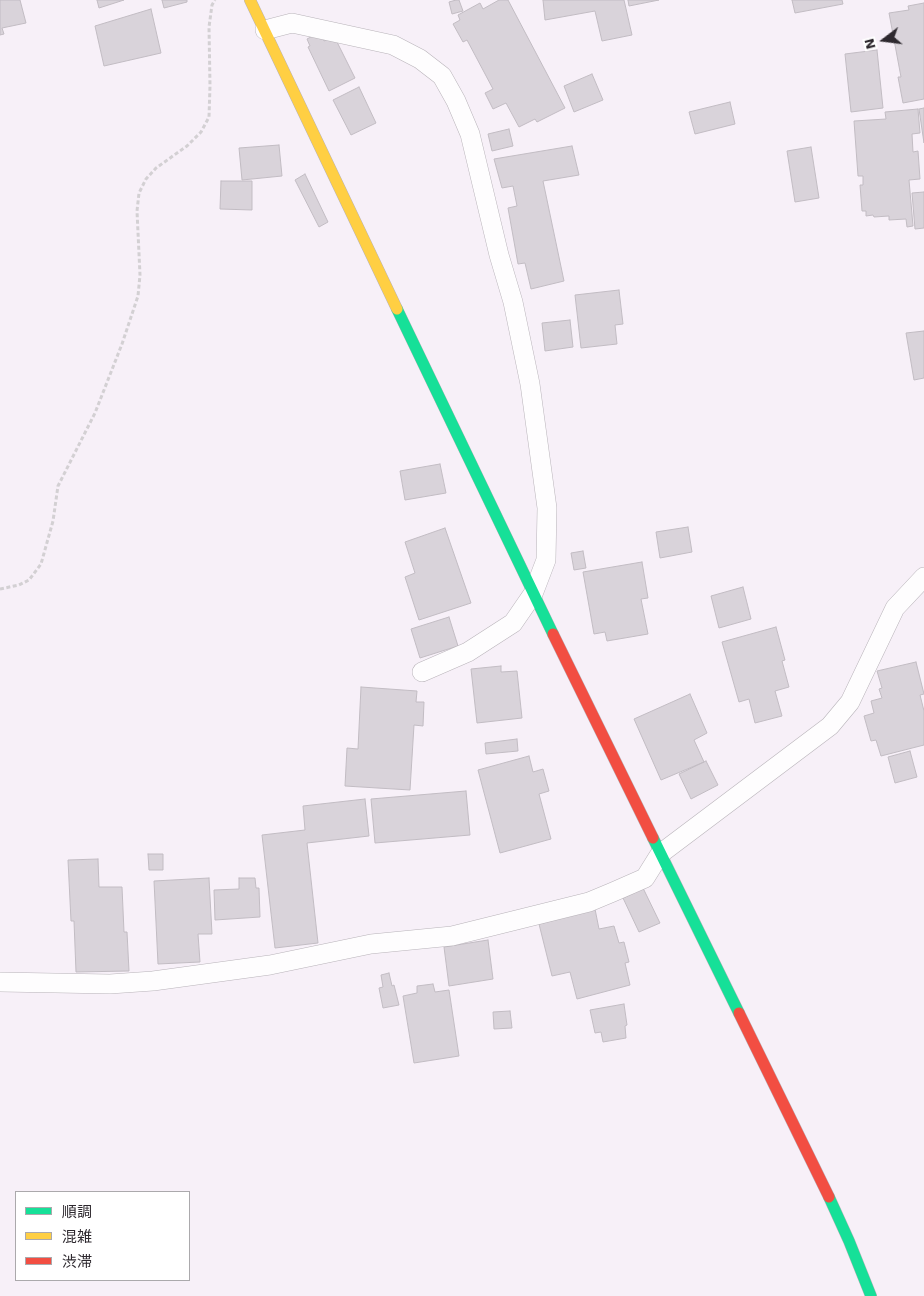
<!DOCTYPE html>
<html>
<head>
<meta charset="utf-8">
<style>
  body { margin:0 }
  #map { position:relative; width:924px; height:1296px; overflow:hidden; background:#f7f0f8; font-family:"Work Sans","Noto Sans JP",sans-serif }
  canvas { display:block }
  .legend { position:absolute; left:15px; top:1191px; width:175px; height:90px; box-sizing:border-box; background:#fff; border:1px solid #aba9ac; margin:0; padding:6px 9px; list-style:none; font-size:15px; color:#2e292f }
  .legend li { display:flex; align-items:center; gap:10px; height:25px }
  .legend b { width:25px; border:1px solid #aba9ac }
  .north { position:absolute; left:859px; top:15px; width:50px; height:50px; -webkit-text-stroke:4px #fff; paint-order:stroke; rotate:255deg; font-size:14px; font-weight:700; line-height:20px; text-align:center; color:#2e292f }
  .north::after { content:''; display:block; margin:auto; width:18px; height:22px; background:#2e292f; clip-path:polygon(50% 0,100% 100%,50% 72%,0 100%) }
</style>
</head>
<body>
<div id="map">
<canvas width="924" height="1296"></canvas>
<ul class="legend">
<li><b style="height:6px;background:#16e098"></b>順調</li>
<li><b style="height:6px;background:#ffcf43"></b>混雑</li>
<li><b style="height:6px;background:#f24e42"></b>渋滞</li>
</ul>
<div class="north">N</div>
</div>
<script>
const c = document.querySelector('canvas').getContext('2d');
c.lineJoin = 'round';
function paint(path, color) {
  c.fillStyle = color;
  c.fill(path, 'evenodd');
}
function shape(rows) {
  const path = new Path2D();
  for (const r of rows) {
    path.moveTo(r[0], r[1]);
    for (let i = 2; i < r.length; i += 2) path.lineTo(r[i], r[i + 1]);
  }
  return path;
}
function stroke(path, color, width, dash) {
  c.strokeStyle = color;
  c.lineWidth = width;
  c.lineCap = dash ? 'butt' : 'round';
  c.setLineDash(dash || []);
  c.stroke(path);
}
const building = shape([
  [0,0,20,0,26,23,2,28,4,34,0,35,0,0],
  [97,0,124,0,99,8,97,0],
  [162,0,187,0,187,2,164,8,162,0],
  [456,0,459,0,463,11,452,14,449,2,456,0],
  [499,0,508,0,565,108,537,122,535,119,519,127,506,103,493,109,485,93,493,89,467,40,463,42,453,24,460,20,458,15,480,3,483,9,499,0],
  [543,0,624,0,632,35,602,41,595,11,545,20,543,0],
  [628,0,659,0,629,6,628,0],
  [792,0,842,0,843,4,795,13,792,0],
  [924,3,924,99,903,103,898,77,901,77,889,13,909,10,908,6,924,3],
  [151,9,161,53,104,66,95,26,151,9],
  [320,32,324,41,334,36,355,78,329,91,308,47,310,46,307,39,320,32],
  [877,50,883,108,851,112,845,54,877,50],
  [592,74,603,100,574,112,564,86,592,74],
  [359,87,376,123,351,135,333,100,359,87],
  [730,102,735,124,695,134,689,112,730,102],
  [924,108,924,143,919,109,924,108],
  [918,109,920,133,912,134,913,152,918,151,920,179,909,180,913,226,907,227,906,219,889,220,889,216,874,217,873,215,866,216,866,211,862,211,860,185,863,185,863,176,858,176,854,121,886,119,885,112,918,109],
  [509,129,513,146,492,151,488,134,509,129],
  [279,145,282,176,242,180,239,148,279,145],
  [572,146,579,175,543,181,564,281,531,289,525,263,518,264,508,208,517,206,513,186,502,188,494,159,572,146],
  [811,147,819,198,795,202,787,151,811,147],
  [305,174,328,222,319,227,295,180,305,174],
  [221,181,252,181,252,210,220,209,221,181],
  [924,192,924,228,915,229,912,193,924,192],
  [619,290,623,324,615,325,617,344,581,348,575,295,619,290],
  [570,320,573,347,545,351,542,323,570,320],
  [924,331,924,378,914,380,906,333,924,331],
  [440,464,446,493,405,500,400,471,440,464],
  [688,527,692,552,660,558,656,532,688,527],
  [445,528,471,603,419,620,405,577,415,573,405,542,445,528],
  [583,551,586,568,574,570,571,553,583,551],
  [642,562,648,598,641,599,648,634,607,641,605,632,594,634,583,572,642,562],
  [743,587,751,619,719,628,711,596,743,587],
  [449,617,458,646,420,658,411,629,449,617],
  [776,627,785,660,782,661,789,687,775,691,782,716,755,723,749,699,739,702,722,642,776,627],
  [916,662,924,694,920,695,924,711,924,745,881,756,876,740,871,741,864,716,874,713,871,701,882,698,879,689,882,688,877,671,916,662],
  [501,666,501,672,517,671,522,718,477,723,471,669,501,666],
  [361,687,417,691,416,702,424,702,423,726,414,725,410,790,345,786,347,748,358,749,361,687],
  [690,694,707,733,694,740,704,762,661,780,634,719,690,694],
  [517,739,518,751,486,754,485,743,517,739],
  [910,751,917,777,895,783,888,757,910,751],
  [529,756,533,772,543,769,549,791,539,794,551,839,500,853,478,770,529,756],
  [706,761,718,785,691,799,679,774,706,761],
  [466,791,470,835,375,843,371,799,466,791],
  [365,799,369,836,307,843,318,943,275,948,262,835,305,830,303,806,365,799],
  [148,854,163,854,163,870,149,870,148,854],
  [98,859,99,887,122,887,124,932,127,932,129,971,76,972,74,921,71,921,68,860,98,859],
  [209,878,212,934,198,934,200,962,158,964,154,881,209,878],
  [239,878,255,878,256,888,259,888,260,917,215,920,214,890,239,889,239,878],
  [643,888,660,923,639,932,623,898,643,888],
  [595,909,599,929,614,926,619,943,624,942,629,962,625,963,630,985,577,999,570,972,552,976,539,924,595,909],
  [488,940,493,979,449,986,444,947,488,940],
  [389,973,392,986,394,985,399,1005,383,1008,379,988,383,987,381,975,389,973],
  [433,984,435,992,449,990,459,1056,414,1063,403,996,417,993,417,986,433,984],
  [624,1004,627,1025,625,1026,626,1038,603,1042,601,1032,595,1033,590,1010,624,1004],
  [510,1011,512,1028,494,1029,493,1012,510,1011]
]);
const path = shape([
  [0,589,19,585,29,580,41,564,53,521,58,486,95,413,122,344,138,296,140,275,137,211,139,193,146,179,156,168,187,146,201,132,209,117,210,86,209,27,212,5,215,0]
]);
const lane = shape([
  [265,30,292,23,393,45,420,59,442,76,456,101,470,134,499,255,513,302,530,384,547,508,546,560,533,594,513,623,468,652,422,672],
  [0,982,110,984,153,981,270,965,371,944,452,936,589,902,613,892,645,878,660,854,830,726,850,702,895,608,924,577]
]);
const fast = shape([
  [397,309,553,634],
  [653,838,739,1013],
  [829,1197,849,1241,871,1296]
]);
const slow = shape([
  [250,0,397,309]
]);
const jam = shape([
  [553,634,653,838],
  [739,1013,829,1197]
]);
paint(building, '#d9d3da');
stroke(building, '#c2bcc3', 1);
stroke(lane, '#b8b3b9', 20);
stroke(fast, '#b8b3b9', 12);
stroke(slow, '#b8b3b9', 12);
stroke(jam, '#b8b3b9', 12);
stroke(path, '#d3d0d3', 3, [4, 2.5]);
stroke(lane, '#fefdfe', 19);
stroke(fast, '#16e098', 11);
stroke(slow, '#ffcf43', 11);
stroke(jam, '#f24e42', 11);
</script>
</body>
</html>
